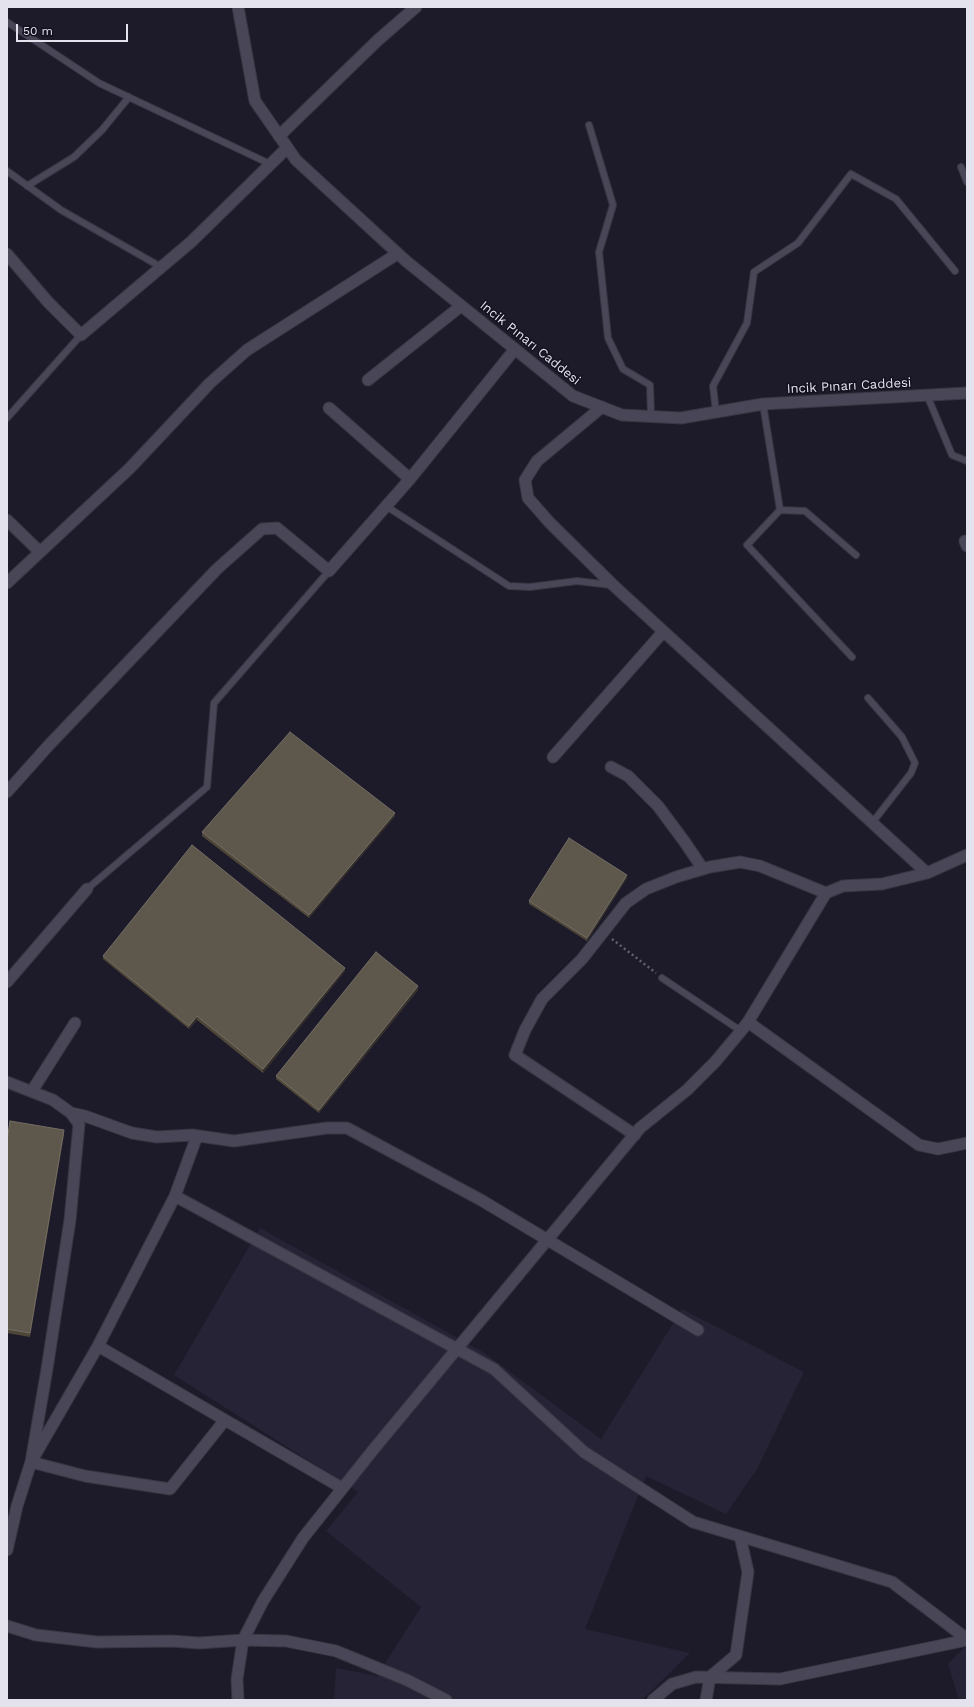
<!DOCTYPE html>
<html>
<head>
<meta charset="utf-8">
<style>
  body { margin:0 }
  #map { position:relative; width:974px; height:1707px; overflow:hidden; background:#1d1b29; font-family:"Work Sans",sans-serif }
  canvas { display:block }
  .frame { position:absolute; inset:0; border:8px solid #e4e3ed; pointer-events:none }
  .scale { position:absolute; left:16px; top:24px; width:112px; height:18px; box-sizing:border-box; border:2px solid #e4e3ed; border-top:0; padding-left:5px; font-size:12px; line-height:14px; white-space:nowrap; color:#e4e3ed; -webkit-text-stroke:3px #141220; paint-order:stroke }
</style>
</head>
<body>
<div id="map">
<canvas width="974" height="1707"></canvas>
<div class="frame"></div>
<div class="scale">50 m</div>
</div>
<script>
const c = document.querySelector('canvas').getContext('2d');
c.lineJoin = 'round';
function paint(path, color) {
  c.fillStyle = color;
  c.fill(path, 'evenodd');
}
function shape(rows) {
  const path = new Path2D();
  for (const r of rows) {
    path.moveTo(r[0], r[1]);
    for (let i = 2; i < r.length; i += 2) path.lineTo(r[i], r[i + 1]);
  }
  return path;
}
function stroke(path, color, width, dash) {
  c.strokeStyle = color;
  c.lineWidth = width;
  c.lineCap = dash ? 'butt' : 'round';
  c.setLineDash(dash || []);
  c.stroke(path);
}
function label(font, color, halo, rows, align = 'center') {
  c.font = font + ' "Work Sans",sans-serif';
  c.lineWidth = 3;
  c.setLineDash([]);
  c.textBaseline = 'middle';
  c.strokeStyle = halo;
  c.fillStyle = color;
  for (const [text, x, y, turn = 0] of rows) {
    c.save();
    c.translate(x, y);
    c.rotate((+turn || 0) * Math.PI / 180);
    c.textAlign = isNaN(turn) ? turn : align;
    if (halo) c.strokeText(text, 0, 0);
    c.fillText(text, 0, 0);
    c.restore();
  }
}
const built = shape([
  [260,1228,483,1352,601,1439,682,1309,804,1372,757,1469,726,1514,646,1476,585,1629,690,1653,642,1700,334,1700,336,1668,377,1676,421,1607,326,1531,358,1492,174,1375],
  [967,1645,967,1700,959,1700,948,1664]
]);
const path = shape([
  [612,939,656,973]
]);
const service = shape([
  [7,22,99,83,270,164],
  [589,125,613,205,599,252,608,338,623,369,650,385,651,416],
  [961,167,967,182],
  [7,171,61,210,161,267],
  [27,186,74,157,102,130,129,97],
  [927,395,952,455,967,461],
  [763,404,780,510,747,545,852,657],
  [716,412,713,386,747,323,754,272,798,243,851,174,896,199,955,271],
  [7,418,81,335],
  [386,506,509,586,530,587,577,581,611,585],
  [780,510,805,511,856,555],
  [868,698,902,737,915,763,911,773,872,823],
  [87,889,207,787,214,703,329,571],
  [662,978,741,1031]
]);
const minor = shape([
  [279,136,378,40,416,7],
  [7,254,48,302,81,335,191,242,287,148],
  [368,380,461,306],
  [602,407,537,461,525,480,528,498,550,523,613,585,927,873],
  [329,408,410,479],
  [7,520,40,552],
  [965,541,967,546],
  [7,583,130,468,210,383,247,350,397,254],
  [553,757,663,632],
  [611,767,628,776,658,806,684,841,703,869],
  [7,792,49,745,217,569,262,529,277,528,329,571,410,479,515,349],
  [7,982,87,889],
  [748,1022,919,1145,938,1149,967,1143],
  [7,1082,53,1100,71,1113,79,1124,70,1220,47,1369,31,1462,17,1506,7,1550],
  [32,1091,75,1023],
  [71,1113,85,1116,132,1133,157,1137,192,1135,234,1141,327,1128,347,1128,481,1200,698,1330],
  [635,1135,515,1055,525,1030,542,999,582,959,626,903,646,889,676,877,710,867,740,862,760,866,826,893],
  [197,1136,175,1196,98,1346,31,1462,85,1476,170,1489,225,1420,342,1488],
  [175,1196,494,1369,584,1452,693,1522,892,1582,967,1639],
  [98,1346,225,1420],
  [7,1626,36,1635,97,1642,172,1641,199,1643,243,1640,286,1641,336,1651,407,1680,446,1700],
  [238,1700,237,1679,243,1640,263,1601,303,1538,373,1450,640,1128,687,1090,715,1062,741,1031,748,1022,826,893,843,886,882,884,927,873,967,855],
  [653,1700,672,1684,696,1677,780,1679,967,1640],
  [706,1700,710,1677,736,1655,748,1572,740,1536]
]);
const secondary = shape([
  [238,7,255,101,296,160,406,261,573,396,622,415,681,418,763,404,967,393]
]);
const wall = shape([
  [395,816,309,918,202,836,202,832],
  [627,878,587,941,529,904,529,901],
  [103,956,345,971,263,1073,197,1020,189,1029,103,959],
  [418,990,319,1113,276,1079,276,1076],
  [64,1134,30,1337,7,1333,7,1141]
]);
const shadedWall = shape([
  [395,813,395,816,309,918,309,915],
  [627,875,627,878,587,941,587,938],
  [345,968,345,971,263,1073,263,1069],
  [418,986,418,990,319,1113,319,1110],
  [197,1016,197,1020,189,1029,189,1026],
  [64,1130,64,1134,30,1337,30,1333]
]);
const building = shape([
  [290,732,395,813,309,915,202,832,290,732],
  [569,838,627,875,587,938,529,901,569,838],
  [192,845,345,968,263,1069,197,1016,189,1026,103,956,192,845],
  [376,952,418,986,319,1110,276,1076,376,952],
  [10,1121,64,1130,30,1333,7,1329,7,1141,10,1121]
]);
const streetNames = [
  ["Incik Pınarı Caddesi",530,343,39],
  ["Incik Pınarı Caddesi",849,386,-3]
];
paint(built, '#262337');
stroke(service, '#383642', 8);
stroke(minor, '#383642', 13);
stroke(secondary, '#383642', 13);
stroke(path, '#63626e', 2.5, [2, 3]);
stroke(service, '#484657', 6);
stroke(minor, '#484657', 11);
stroke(secondary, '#484657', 11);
paint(wall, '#4e4739');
paint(shadedWall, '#342e2a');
paint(building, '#5e584c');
stroke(building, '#736d65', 1);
label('13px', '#e4e3ed', '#141220', streetNames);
</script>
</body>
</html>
